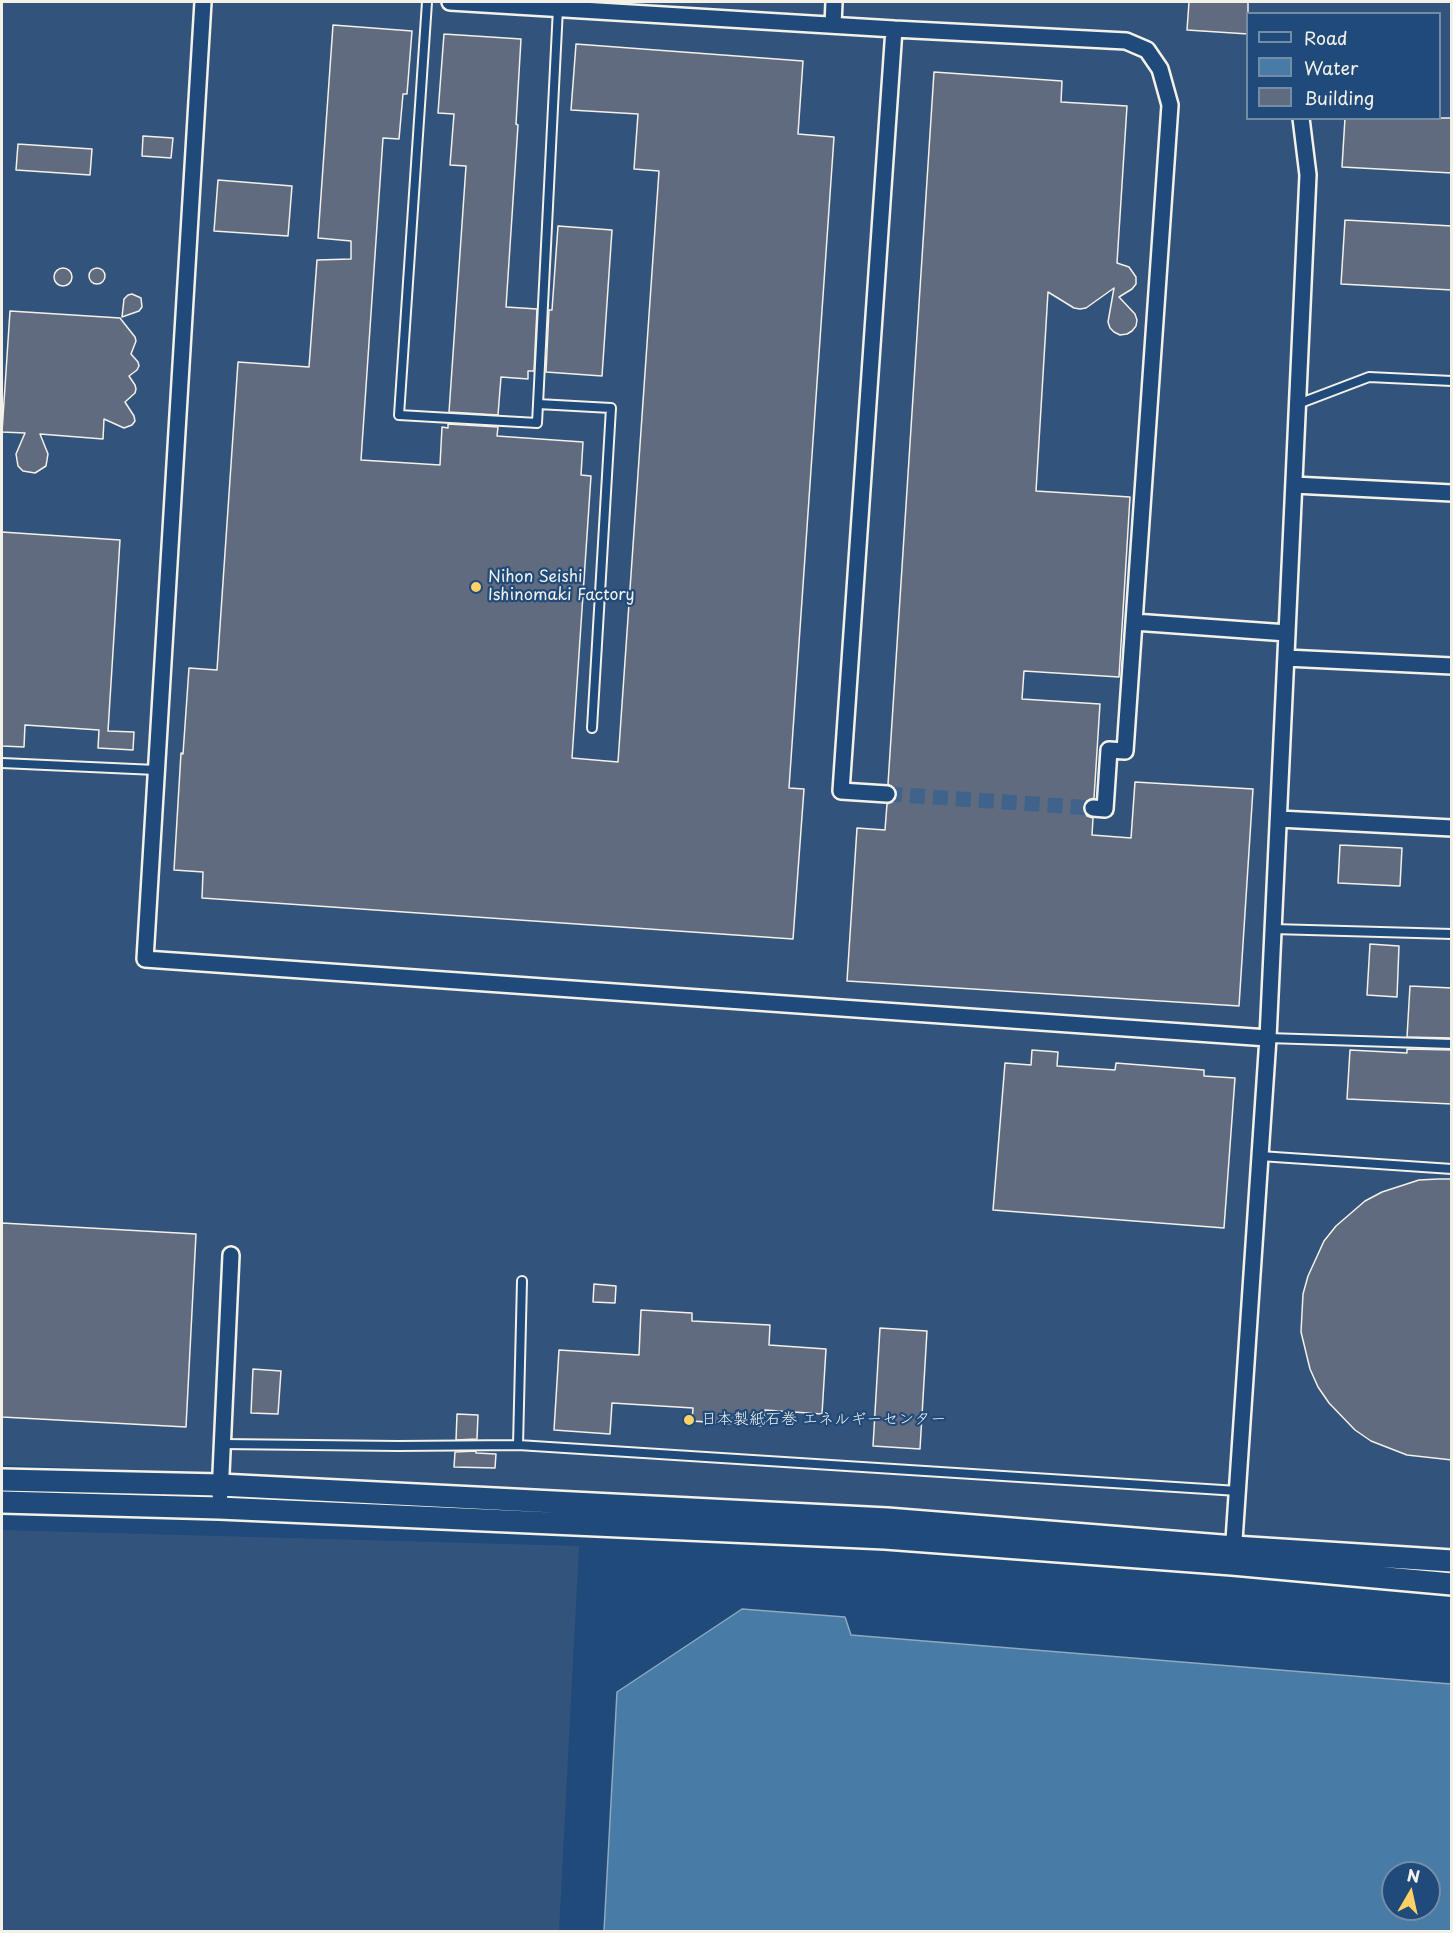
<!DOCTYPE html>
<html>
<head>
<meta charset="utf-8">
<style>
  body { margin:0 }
  #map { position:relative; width:1453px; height:1933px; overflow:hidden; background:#1f4a7a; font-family:"Playpen Sans",sans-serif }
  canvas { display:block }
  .frame { position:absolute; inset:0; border:3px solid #f4f1e8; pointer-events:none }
  .legend { position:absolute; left:1246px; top:12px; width:195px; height:108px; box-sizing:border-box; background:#1f4a7a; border:2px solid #748da6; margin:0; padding:8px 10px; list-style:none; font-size:18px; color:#f4f1e8 }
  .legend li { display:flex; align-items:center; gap:12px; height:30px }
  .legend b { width:30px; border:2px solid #748da6 }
  .north { position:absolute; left:1381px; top:1861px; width:60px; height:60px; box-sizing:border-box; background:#1f4a7a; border:2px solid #748da6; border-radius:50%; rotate:9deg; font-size:16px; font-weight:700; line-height:24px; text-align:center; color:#f4f1e8 }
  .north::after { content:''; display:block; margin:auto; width:21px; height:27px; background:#ffd166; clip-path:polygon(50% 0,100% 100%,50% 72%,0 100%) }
</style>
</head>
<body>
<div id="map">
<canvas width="1453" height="1933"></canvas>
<div class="frame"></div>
<ul class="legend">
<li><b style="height:8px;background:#1f4a7a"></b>Road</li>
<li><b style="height:16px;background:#487ba5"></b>Water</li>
<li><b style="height:16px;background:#606b80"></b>Building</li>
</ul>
<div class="north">N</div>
</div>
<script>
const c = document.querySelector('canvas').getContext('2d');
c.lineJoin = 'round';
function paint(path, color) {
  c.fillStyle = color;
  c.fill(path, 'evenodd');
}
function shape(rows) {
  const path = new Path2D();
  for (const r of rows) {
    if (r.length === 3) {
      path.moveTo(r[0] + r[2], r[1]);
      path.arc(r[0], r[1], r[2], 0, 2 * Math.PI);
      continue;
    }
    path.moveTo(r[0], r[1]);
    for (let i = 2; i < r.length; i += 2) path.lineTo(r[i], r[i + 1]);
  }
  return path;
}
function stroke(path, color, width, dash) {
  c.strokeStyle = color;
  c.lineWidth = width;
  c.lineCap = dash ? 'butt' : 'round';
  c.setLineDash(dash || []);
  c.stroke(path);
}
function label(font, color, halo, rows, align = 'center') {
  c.font = font + ' "Playpen Sans","Klee One",sans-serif';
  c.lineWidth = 4.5;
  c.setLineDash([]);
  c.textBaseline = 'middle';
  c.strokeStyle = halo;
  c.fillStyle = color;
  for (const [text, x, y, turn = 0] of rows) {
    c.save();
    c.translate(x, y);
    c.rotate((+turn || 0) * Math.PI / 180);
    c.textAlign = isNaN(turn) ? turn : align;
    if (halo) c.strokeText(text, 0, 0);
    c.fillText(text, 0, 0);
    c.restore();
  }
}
const built = shape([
  [2,2,1451,2,1451,1553,222,1474,2,1465],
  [1248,14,1440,14,1440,118,1248,118],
  [2,1530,579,1546,559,1931,2,1931]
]);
const water = shape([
  [742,1609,845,1617,851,1635,1451,1684,1451,1931,604,1931,617,1692,742,1609],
  [1393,1873,1429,1873,1429,1909,1393,1909,1393,1873]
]);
const building = shape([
  [1189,2,1248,2,1248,34,1187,30,1189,2],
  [333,25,412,31,407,94,403,94,399,139,383,138,361,460,440,465,442,427,448,428,448,424,498,427,497,436,583,442,581,475,591,476,572,758,618,762,659,171,634,169,638,114,571,110,576,44,803,61,798,134,834,137,789,788,804,789,793,939,202,898,203,872,174,870,181,753,183,754,189,668,217,670,238,362,309,367,317,260,351,259,351,241,318,238,333,25],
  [444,34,521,39,516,124,518,125,506,307,537,309,534,371,528,371,528,379,501,377,498,415,449,412,466,166,450,165,454,114,438,113,444,34],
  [934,72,1062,81,1061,102,1127,106,1117,263,1129,267,1136,277,1136,284,1132,289,1119,297,1135,314,1137,320,1136,326,1132,331,1127,334,1120,335,1114,332,1110,328,1108,322,1114,288,1086,308,1080,309,1074,308,1048,292,1036,491,1130,497,1119,677,1024,671,1022,699,1100,704,1094,798,1085,802,1083,808,1087,816,1093,818,1092,835,1131,838,1135,782,1253,789,1239,1006,847,981,857,828,885,830,887,804,892,802,897,795,895,789,888,784,934,72],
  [1345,118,1452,118,1452,173,1342,167,1345,118],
  [143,136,173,138,171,158,142,156,143,136],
  [18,144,92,149,90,175,16,170,18,144],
  [218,180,292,186,288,236,214,231,218,180],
  [1345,220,1452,226,1452,290,1341,284,1345,220],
  [558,226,612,230,602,376,546,372,549,310,552,310,558,226],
  [97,276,8],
  [63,277,9],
  [132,294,141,298,142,307,139,311,122,317,124,299,128,295,132,294],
  [10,311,120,318,135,337,136,341,131,354,138,362,139,366,137,370,129,376,135,385,136,389,135,393,125,402,134,416,135,421,132,425,124,428,104,419,103,439,40,434,48,454,46,466,35,473,23,471,18,466,16,454,25,433,2,432,10,311],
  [2,532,120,540,108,731,134,732,133,750,98,748,99,730,25,725,24,747,2,746,2,532],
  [1340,845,1402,848,1400,886,1338,883,1340,845],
  [1370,944,1399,946,1397,997,1367,995,1370,944],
  [1410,986,1452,988,1452,1038,1407,1037,1410,986],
  [1407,1049,1452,1050,1452,1104,1347,1099,1350,1050,1407,1053,1407,1049],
  [1032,1050,1058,1052,1057,1066,1115,1070,1116,1063,1204,1070,1204,1076,1235,1078,1224,1228,993,1210,1005,1063,1031,1065,1032,1050],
  [1438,1179,1452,1179,1452,1460,1407,1455,1371,1441,1355,1430,1329,1403,1318,1387,1310,1369,1301,1332,1303,1294,1308,1276,1324,1241,1336,1226,1365,1201,1382,1192,1419,1180,1438,1179],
  [2,1223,196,1234,186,1427,2,1417,2,1223],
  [594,1284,616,1286,615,1303,593,1302,594,1284],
  [641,1310,692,1313,692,1321,770,1325,769,1345,826,1349,822,1414,765,1410,764,1426,692,1421,693,1408,612,1403,610,1434,554,1430,559,1350,639,1355,641,1310],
  [880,1328,927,1331,920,1449,873,1446,880,1328],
  [253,1369,281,1371,278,1414,251,1413,253,1369],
  [457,1414,478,1415,477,1439,456,1440,457,1414],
  [476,1451,476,1453,496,1454,495,1468,454,1467,455,1452,476,1451]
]);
const streetTunnel = shape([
  [887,794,1093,808]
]);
const lane = shape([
  [427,2,399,415,537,423,538,404],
  [558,8,538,404,611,408,592,728],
  [1298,404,1369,377,1452,381],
  [2,763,156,770],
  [1273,929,1452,934],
  [1268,1038,1452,1044],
  [1260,1156,1452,1169],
  [222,1444,398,1446,518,1445,1238,1491],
  [518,1445,522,1281]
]);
const street = shape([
  [203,2,145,959,1268,1038],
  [450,2,894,29,1126,41,1147,50,1160,69,1170,105,1125,751,1109,750,1105,809,1093,808],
  [833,25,834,2],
  [1294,485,1452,493],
  [1134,622,1287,633],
  [1286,658,1452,666],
  [887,794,841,791,894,29],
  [1279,819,1452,828],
  [220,1495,231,1255],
  [1233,1555,1268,1038,1287,633,1308,175,1301,118]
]);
const secondary = shape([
  [2,1480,220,1485,887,1519,1234,1547,1452,1561],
  [2,1502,219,1508,885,1538,1232,1564,1452,1584]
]);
const markers = [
  [476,587,6,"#ffd166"],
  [689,1420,6,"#ffd166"]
];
const poiNames = [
  ["Nihon Seishi",488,578],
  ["Ishinomaki Factory",488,596],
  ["日本製紙石巻 エネルギーセンター",701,1420]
];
paint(built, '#32547c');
paint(water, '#487ba5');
stroke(water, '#8daac0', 1.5);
paint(building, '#606b80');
stroke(building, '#f4f1e8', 1.5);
stroke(streetTunnel, '#3f638a', 15, [15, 8]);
stroke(lane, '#f4f1e8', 12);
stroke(street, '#f4f1e8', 20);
stroke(secondary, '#f4f1e8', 26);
stroke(lane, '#1f4a7a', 8);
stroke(street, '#1f4a7a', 15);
stroke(secondary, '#1f4a7a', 21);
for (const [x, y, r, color] of markers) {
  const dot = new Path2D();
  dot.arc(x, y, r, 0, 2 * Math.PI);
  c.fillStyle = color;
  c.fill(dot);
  stroke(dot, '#1f4a7a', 2);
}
label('16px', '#f4f1e8', '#1f4a7a', poiNames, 'left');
</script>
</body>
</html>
